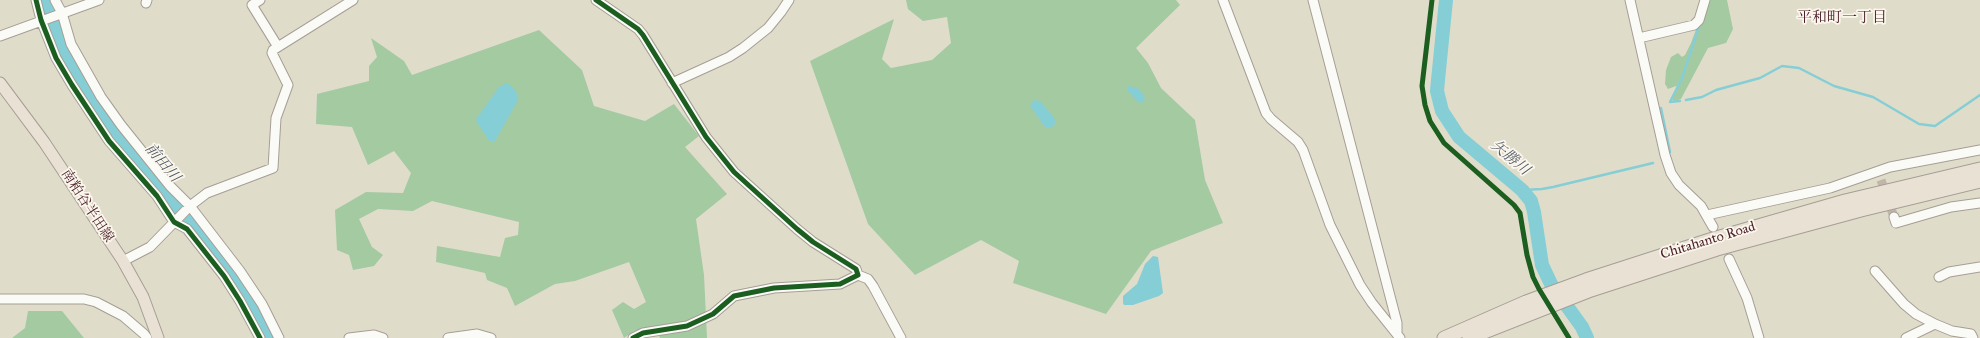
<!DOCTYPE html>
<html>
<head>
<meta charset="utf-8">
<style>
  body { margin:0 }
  canvas { display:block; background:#e0dcca }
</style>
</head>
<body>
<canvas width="1980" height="338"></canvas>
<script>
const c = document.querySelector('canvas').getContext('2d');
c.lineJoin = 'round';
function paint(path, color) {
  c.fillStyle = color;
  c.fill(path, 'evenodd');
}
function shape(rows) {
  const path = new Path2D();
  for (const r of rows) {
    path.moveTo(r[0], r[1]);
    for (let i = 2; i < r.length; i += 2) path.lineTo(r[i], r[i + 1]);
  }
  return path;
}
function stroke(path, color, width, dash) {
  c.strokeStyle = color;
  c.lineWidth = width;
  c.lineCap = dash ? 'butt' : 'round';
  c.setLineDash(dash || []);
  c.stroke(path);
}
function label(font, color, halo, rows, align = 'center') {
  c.font = font + ' "IM FELL Great Primer","Noto Serif JP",serif';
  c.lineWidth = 3.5;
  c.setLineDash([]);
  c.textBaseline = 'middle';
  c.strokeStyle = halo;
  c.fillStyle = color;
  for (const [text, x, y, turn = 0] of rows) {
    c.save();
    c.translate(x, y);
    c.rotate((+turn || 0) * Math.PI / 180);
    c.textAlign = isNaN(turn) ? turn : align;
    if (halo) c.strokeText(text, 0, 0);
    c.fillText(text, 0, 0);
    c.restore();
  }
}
const forest = shape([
  [906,0,1176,0,1180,5,1136,48,1148,63,1161,88,1195,120,1205,180,1223,223,1151,251,1106,314,1013,283,1019,261,981,240,915,275,868,224,810,61,894,19,882,59,891,68,932,60,951,43,947,17,923,21,908,9],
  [1707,0,1727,0,1733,29,1726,43,1708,48,1681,99,1674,102,1672,99,1679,85,1668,89,1665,84,1666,70,1671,57,1678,53,1682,57,1685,55,1691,43],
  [539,30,582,70,594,106,645,121,674,104,699,136,685,147,727,194,696,219,704,275,707,338,660,338,654,327,634,331,624,338,612,310,623,302,634,309,646,302,629,262,575,281,555,284,515,306,507,288,487,280,485,273,436,262,437,246,500,257,505,238,518,235,519,222,432,201,413,211,378,209,359,219,372,247,383,255,374,266,353,270,349,255,337,250,335,210,366,192,403,193,411,173,394,151,368,165,352,127,316,124,317,94,369,81,369,66,377,57,371,38,404,61,412,75],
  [28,311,62,311,84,338,12,338,25,328]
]);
const water = shape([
  [506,83,510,85,516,91,518,100,495,141,490,142,476,121,477,118,499,87],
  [1128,86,1137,88,1141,91,1145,99,1143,102,1140,103,1136,100,1127,90],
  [1034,100,1040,101,1052,115,1055,120,1055,124,1052,127,1045,127,1030,106],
  [1153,256,1158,257,1163,293,1159,296,1133,305,1124,305,1123,303,1123,296,1137,284,1145,264]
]);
const stream = shape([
  [1686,100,1702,97,1716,90,1760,78,1782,66,1799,68,1834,86,1873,97,1919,124,1935,126,1980,95],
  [1670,102,1682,78,1700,23],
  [1670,102,1680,101],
  [1661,108,1670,152],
  [1522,190,1542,189,1553,187,1653,163]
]);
const river = shape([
  [45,0,70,63,93,103,137,161,167,199,202,234,223,262,248,297,270,338],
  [1446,0,1438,80,1437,91,1442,111,1459,137,1522,190,1531,201,1534,212,1542,265,1551,284,1582,327,1587,338]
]);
const minorTunnel = shape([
  [1881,180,1894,217]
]);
const minor = shape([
  [36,0,41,20,56,58,72,85,109,141,157,196,174,222,187,229,224,276,240,301,260,338],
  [55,0,62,13,71,44,101,97,121,125,170,186,190,206,240,271,262,304,279,338],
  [260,0,252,5,278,47],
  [596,0,638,29,643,35,706,137,734,172,797,229,813,242,856,269,858,275,840,284,774,288,734,296,713,314,687,326,643,333,633,338],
  [1223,0,1266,113,1271,119,1298,142,1303,150,1330,225,1360,285,1372,303,1400,338],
  [1313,0,1397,323,1397,333],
  [1630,0,1665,155,1671,173,1679,185,1701,206,1713,227],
  [146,3,147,0],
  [0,36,99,0],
  [1639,38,1694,25,1699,20,1705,0],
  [672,83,729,57,743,48,768,28,781,12,789,0],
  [1707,215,1830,188,1890,167,1980,150],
  [1894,217,1896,223,1951,207,1980,203],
  [1729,259,1747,298,1759,338],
  [123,261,150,247,190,206,207,193,273,168,276,118,288,85,272,53,273,50,353,0],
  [1875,271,1904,304,1916,314,1935,324],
  [858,275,868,279,873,286,901,338],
  [1939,277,1949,272,1980,267],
  [0,299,84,299,96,302,123,316,144,334,147,338],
  [349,338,374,335,383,338],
  [448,338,477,334,491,338],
  [1906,338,1935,324,1952,331,1971,334,1973,338]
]);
const major = shape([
  [0,83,44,142,123,261,143,297,158,338]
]);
const highway = shape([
  [1444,338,1526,302,1586,280,1713,239,1845,201,1980,169],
  [1469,338,1591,290,1717,249,1861,210,1980,181]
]);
const cycleway = shape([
  [36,0,41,20,56,58,72,85,109,141,157,196,174,222,187,229,224,276,240,301,260,338],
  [596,0,638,29,643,35,706,137,734,172,797,229,813,242,856,269,858,275,840,284,774,288,734,296,713,314,687,326,643,333,633,338],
  [1432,0,1422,86,1425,105,1430,121,1444,143,1514,205,1520,213,1527,255,1533,277,1539,289,1569,338]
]);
const streetNames = [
  ["南粕谷半田線",87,206,57],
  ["Chitahanto Road",1708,241,-17]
];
const neighbourhoodNames = [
  ["平和町一丁目",1842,18]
];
const waterNames = [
  ["矢勝川",1510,158,40],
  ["前田川",162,163,50]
];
paint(forest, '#a4caa2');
paint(water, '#86ced5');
stroke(stream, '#86ced5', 2.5);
stroke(river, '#86ced5', 14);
stroke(minorTunnel, '#c2b6aa', 9, [9, 4.5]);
stroke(minor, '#a69e95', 11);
stroke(major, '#a69e95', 13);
stroke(highway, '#a69e95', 15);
stroke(minor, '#fafaf7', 9);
stroke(major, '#e8e1d4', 11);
stroke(highway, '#e8e1d4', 13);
stroke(cycleway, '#1b5e20', 5);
label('14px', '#4a1f2b', '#fbf7ec', streetNames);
label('15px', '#4a1f2b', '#fbf7ec', neighbourhoodNames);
label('italic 15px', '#515a68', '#fbf7ec', waterNames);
</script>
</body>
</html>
